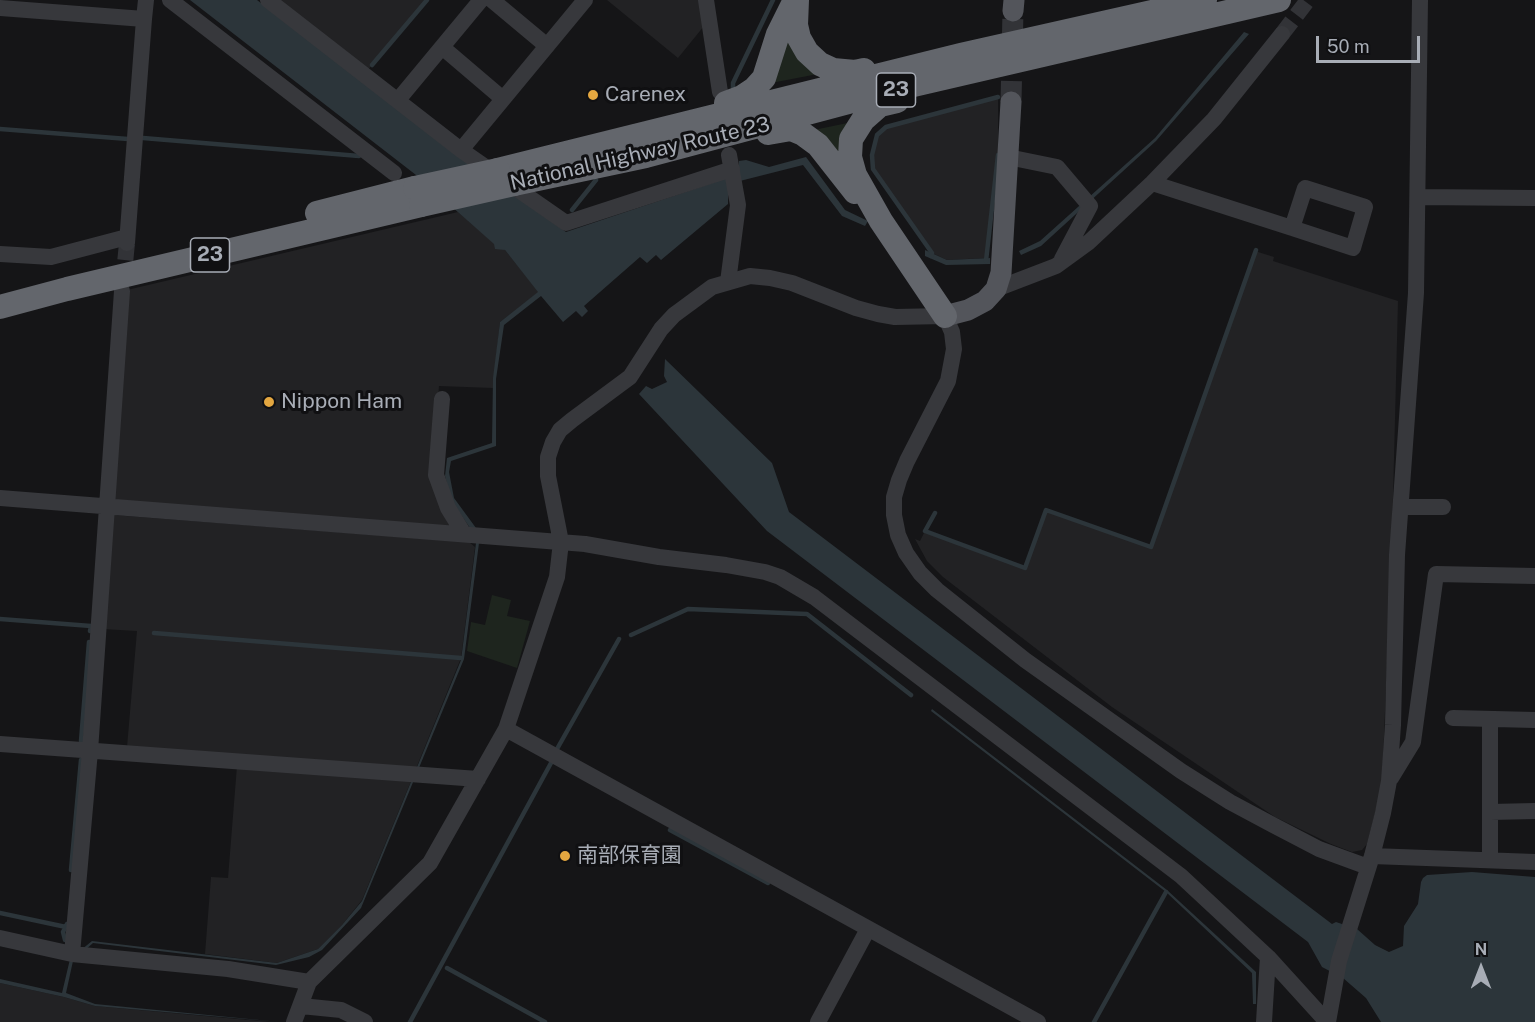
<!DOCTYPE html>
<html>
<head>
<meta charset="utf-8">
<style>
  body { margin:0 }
  #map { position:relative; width:1535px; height:1022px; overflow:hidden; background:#151517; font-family:"Public Sans",sans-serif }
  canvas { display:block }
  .north { position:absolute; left:1451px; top:938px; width:60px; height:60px; -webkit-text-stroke:4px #101012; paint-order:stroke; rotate:0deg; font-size:16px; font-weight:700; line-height:24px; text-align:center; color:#a8adb6 }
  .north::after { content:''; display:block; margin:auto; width:21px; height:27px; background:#a8adb6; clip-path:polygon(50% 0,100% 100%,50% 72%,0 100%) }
  .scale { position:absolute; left:1316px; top:36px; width:104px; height:27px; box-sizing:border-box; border:3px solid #a8adb6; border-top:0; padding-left:8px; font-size:18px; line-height:21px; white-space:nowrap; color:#a8adb6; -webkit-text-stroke:4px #101012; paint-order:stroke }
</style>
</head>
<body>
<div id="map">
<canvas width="1535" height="1022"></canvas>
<div class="north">N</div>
<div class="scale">50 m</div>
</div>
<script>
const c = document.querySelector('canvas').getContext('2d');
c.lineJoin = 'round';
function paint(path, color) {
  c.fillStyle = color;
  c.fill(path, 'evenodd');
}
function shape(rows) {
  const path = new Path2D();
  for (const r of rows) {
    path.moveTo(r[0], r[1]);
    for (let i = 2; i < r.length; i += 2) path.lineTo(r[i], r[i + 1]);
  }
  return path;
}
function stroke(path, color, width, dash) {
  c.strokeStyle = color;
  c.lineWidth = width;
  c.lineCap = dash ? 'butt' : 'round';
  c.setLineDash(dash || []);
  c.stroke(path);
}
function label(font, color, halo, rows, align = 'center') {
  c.font = font + ' "Public Sans","Noto Sans JP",sans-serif';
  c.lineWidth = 6;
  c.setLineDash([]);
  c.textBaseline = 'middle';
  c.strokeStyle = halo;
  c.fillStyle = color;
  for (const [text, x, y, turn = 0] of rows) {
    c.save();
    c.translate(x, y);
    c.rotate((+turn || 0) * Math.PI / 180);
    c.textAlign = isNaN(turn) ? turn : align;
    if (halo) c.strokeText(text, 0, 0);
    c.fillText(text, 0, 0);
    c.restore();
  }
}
const built = shape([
  [276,0,427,0,367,71],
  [607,0,701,0,704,26,678,58],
  [998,97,998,155,986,258,947,260,932,253,873,169,872,155,877,135,886,127],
  [458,212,495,244,505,250,539,292,500,322,493,388,439,386,432,475,450,527,111,501,127,290],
  [1255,251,1274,257,1273,261,1398,301,1392,537,1382,786,1367,844,1362,850,1352,852,1331,844,1275,817,1112,707,943,577,927,561,915,539,920,541,925,531,1025,568,1046,510,1151,546],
  [113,515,469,542,475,547,461,658,415,771,127,747,137,631,103,629],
  [237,766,411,781,362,900,342,925,318,949,277,963,205,954,211,877,228,878],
  [0,983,64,997,95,1006,271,1022,0,1022]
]);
const green = shape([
  [790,27,823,73,766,84],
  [857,121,842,159,809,131],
  [492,595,511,600,507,616,530,621,517,668,467,651,471,622,485,625]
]);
const water = shape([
  [190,0,257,0,468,163,566,232,739,174,739,161,746,160,769,167,806,157,845,210,868,221,865,226,842,216,803,165,728,184,728,204,661,260,656,255,647,263,640,257,584,306,588,311,582,317,576,311,563,322,541,296,504,325,496,379,496,446,451,461,449,472,454,498,476,528,479,543,464,659,361,908,322,950,309,957,276,965,93,943,73,961,66,993,95,1004,280,1022,95,1006,64,997,0,983,0,979,62,993,70,959,92,941,277,963,318,949,342,925,362,901,461,660,476,543,470,528,451,500,445,476,447,458,492,443,493,378,500,322,538,292,505,250,495,249,494,244,416,175],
  [1244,32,1249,34,1156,141,1041,246,1021,255,1019,251,1040,241,1155,138],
  [925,250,947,260,990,258,990,264,946,265,925,256],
  [665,359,772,463,789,512,1332,924,1336,922,1357,929,1375,945,1389,952,1403,946,1404,926,1418,904,1421,882,1423,878,1427,875,1472,872,1535,877,1535,1022,1381,1022,1366,998,1343,978,1322,967,1308,942,767,531,639,394,646,386,652,389,667,382,664,376],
  [932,709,1167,890,1256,972,1256,1004,1253,1004,1252,973,1166,892,931,711]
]);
const stream = shape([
  [372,65,427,0],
  [733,88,733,83,773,0],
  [0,129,128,139],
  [143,138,359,156],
  [572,210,596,180],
  [931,256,932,253,873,169,872,155,877,135,886,127,998,97],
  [986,261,998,155],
  [935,513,925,531,1025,568,1046,510,1151,547,1256,250],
  [0,619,91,626,90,631],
  [154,633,461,658],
  [631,635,688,609,807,614,911,695],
  [81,741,89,642],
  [557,749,619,639],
  [670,830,768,883],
  [71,870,81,760],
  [0,913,66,927],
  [65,940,63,932,67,924],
  [447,968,545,1022],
  [410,1022,551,763],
  [1094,1022,1166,892]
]);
const minorTunnel = shape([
  [1282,34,1308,0],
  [123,284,127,243]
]);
const majorTunnel = shape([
  [1011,102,1013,11]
]);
const minor = shape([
  [170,0,394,173],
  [268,0,461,150,566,223,732,169],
  [492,0,547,46],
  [706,0,720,92],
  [0,8,144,19,127,243],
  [144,19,146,0],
  [442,47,503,99],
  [398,100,481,0],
  [461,150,585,0],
  [1008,157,1057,167,1090,206,1062,259],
  [1152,183,1292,228,1353,248,1365,207,1305,188,1292,228],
  [1418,197,1535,198],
  [0,254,51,257,127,237],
  [728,282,738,205,729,155],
  [996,289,1056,266,1089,242,1152,183,1214,119,1282,34],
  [442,399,436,475,448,508,464,534],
  [0,498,585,544,659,557,726,565,765,572,780,577,814,597,1181,876,1268,957,1327,1022],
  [1401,507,1443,507],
  [1453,718,1535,720],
  [1490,719,1490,860],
  [506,729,1038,1022],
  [0,744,478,779],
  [1391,778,1413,742,1436,574,1535,576],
  [1490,812,1535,811],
  [1372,856,1535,862],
  [0,938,72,954,228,969,309,982],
  [72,954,90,751,122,291],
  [301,1006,341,1010,365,1022],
  [294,1022,309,982,430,863,506,729,557,577,561,542,548,476,548,457,553,442,560,430,572,420,630,377,661,329,674,315,712,287,750,276,770,278,792,283,856,308,878,314,895,317,945,316,952,332,954,349,948,381,907,461,899,480,894,497,894,515,898,535,906,553,920,573,937,590,1025,660,1181,771,1230,802,1273,825,1319,849,1368,867],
  [818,1022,868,929],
  [1264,1022,1268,957],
  [1328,1022,1339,961,1372,856,1383,813,1389,781,1393,725,1397,555,1416,293,1420,0]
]);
const major = shape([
  [1013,11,1014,0],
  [945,316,968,310,985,301,996,289,1001,273,1011,102]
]);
const highway = shape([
  [797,0,796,25,799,38,807,52,820,64,833,70,855,72,864,70],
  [897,101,880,105,863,120,851,139,850,157,855,175,881,221,945,316],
  [726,103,742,97,754,89,764,78,778,34,795,0],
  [768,133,791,129,803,134,818,145,855,192],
  [498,170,961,55,1205,0],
  [514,184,646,156,909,86,1279,0],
  [317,213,415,188],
  [0,307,67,289,421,205]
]);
const highwayBridge = shape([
  [415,188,498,170],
  [421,205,514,184]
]);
const markers = [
  [593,95,6,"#e4a740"],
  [269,402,6,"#e4a740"],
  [565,856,6,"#e4a740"]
];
const shields = [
  [896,90,39],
  [210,255,39]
];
const shieldNames = [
  ["23",896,90],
  ["23",210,255]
];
const poiNames = [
  ["Carenex",605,95],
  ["Nippon Ham",281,402],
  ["南部保育園",577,856]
];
const streetNames = [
  ["National Highway Route 23",640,154,-13]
];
paint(built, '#222224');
paint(green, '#1e251e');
paint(water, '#2c353a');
stroke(stream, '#2c353a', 4.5);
stroke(minorTunnel, '#323337', 16, [16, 8]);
stroke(majorTunnel, '#323337', 21, [21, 10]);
stroke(minor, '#37383c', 16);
stroke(major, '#53555b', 21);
stroke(highway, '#63666c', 24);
stroke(highwayBridge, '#63666c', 24);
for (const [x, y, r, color] of markers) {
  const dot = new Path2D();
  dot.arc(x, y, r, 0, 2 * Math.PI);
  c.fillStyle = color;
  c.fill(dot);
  stroke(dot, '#101012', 2);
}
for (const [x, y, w] of shields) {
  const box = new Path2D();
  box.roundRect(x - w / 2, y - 17, w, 34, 4.5);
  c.fillStyle = '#101012';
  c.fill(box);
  stroke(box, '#a8adb6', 1.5);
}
label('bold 20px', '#a8adb6', null, shieldNames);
label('21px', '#a8adb6', '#101012', poiNames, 'left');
label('21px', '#a8adb6', '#101012', streetNames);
</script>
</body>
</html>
